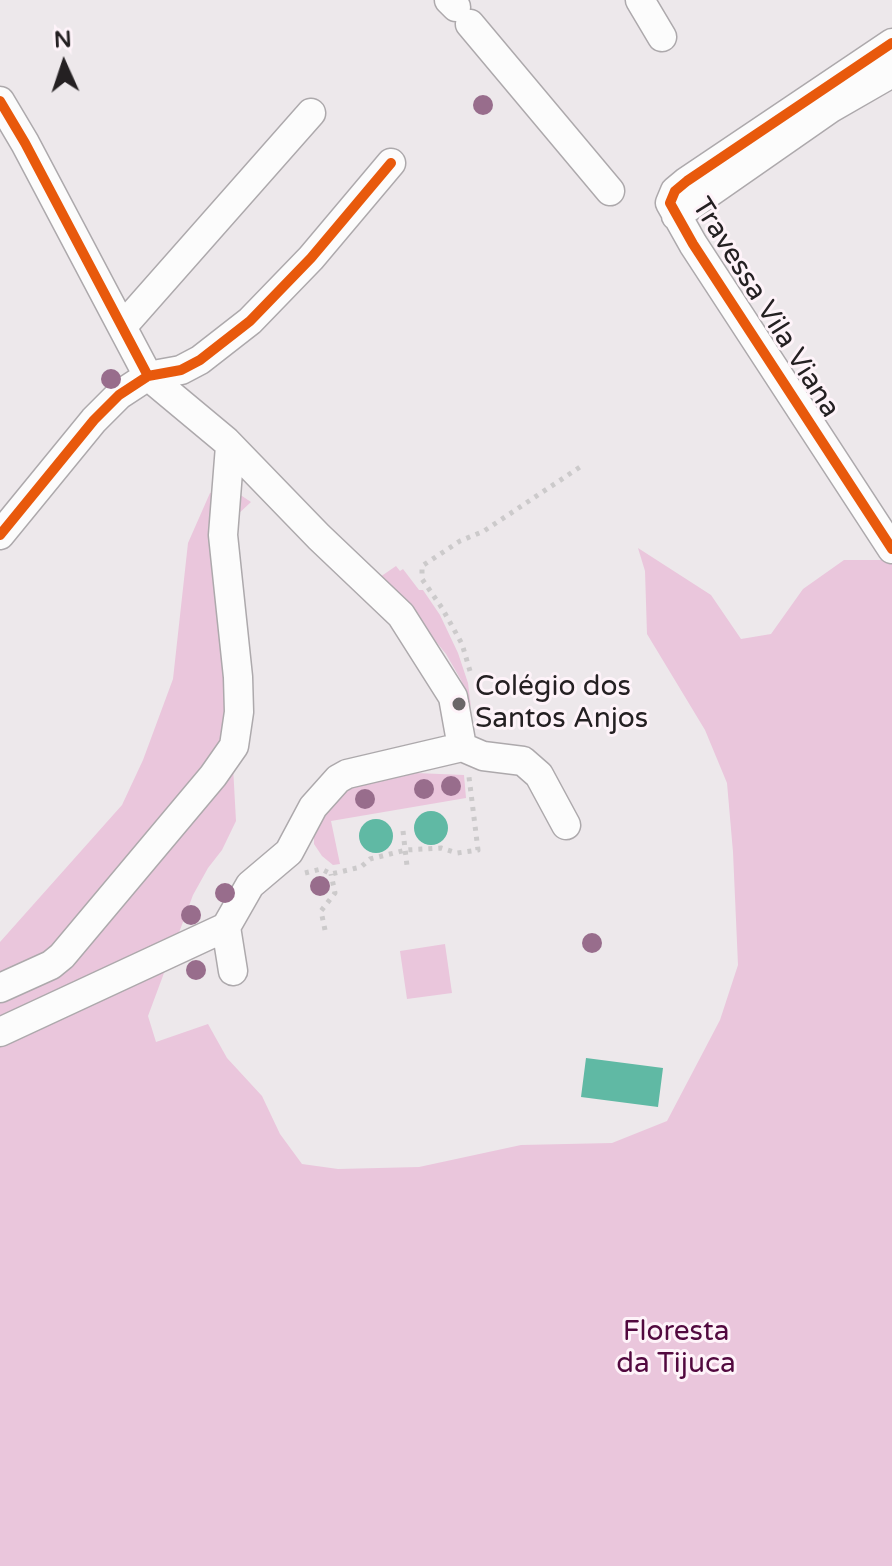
<!DOCTYPE html>
<html>
<head>
<meta charset="utf-8">
<style>
  body { margin:0 }
  #map { position:relative; width:892px; height:1566px; overflow:hidden; background:#ede8eb; font-family:"Varela Round",sans-serif }
  canvas { display:block }
  .north { position:absolute; left:24px; top:24px; width:80px; height:80px; -webkit-text-stroke:6px #fef3f9; paint-order:stroke; rotate:357deg; font-size:22px; font-weight:700; line-height:32px; text-align:center; color:#242022 }
  .north::after { content:''; display:block; margin:auto; width:28px; height:36px; background:#242022; clip-path:polygon(50% 0,100% 100%,50% 72%,0 100%) }
</style>
</head>
<body>
<div id="map">
<canvas width="892" height="1566"></canvas>
<div class="north">N</div>
</div>
<script>
const c = document.querySelector('canvas').getContext('2d');
c.lineJoin = 'round';
function paint(path, color) {
  c.fillStyle = color;
  c.fill(path, 'evenodd');
}
function shape(rows) {
  const path = new Path2D();
  for (const r of rows) {
    if (r.length === 3) {
      path.moveTo(r[0] + r[2], r[1]);
      path.arc(r[0], r[1], r[2], 0, 2 * Math.PI);
      continue;
    }
    path.moveTo(r[0], r[1]);
    for (let i = 2; i < r.length; i += 2) path.lineTo(r[i], r[i + 1]);
  }
  return path;
}
function stroke(path, color, width, dash) {
  c.strokeStyle = color;
  c.lineWidth = width;
  c.lineCap = dash ? 'butt' : 'round';
  c.setLineDash(dash || []);
  c.stroke(path);
}
function label(font, color, halo, rows, align = 'center') {
  c.font = font + ' "Varela Round",sans-serif';
  c.lineWidth = 6;
  c.setLineDash([]);
  c.textBaseline = 'middle';
  c.strokeStyle = halo;
  c.fillStyle = color;
  for (const [text, x, y, turn = 0] of rows) {
    c.save();
    c.translate(x, y);
    c.rotate((+turn || 0) * Math.PI / 180);
    c.textAlign = isNaN(turn) ? turn : align;
    if (halo) c.strokeText(text, 0, 0);
    c.fillText(text, 0, 0);
    c.restore();
  }
}
const green = shape([
  [230,488,251,502,220,531,236,821,222,850,208,868,193,895,148,1016,156,1042,208,1024,227,1058,262,1096,280,1134,302,1164,338,1169,419,1167,521,1145,612,1143,667,1121,720,1020,738,965,733,852,727,783,705,730,647,634,645,571,638,548,711,595,741,639,771,634,803,589,844,560,892,560,892,1566,0,1566,0,942,122,805,143,760,173,679,188,543,210,493],
  [396,566,400,571,403,569,419,590,423,590,440,615,458,653,468,683,471,707,461,680,446,654,411,611,380,577],
  [416,773,464,775,466,798,331,821,340,864,333,865,322,856,314,844,314,827,344,787,380,776],
  [445,944,452,993,407,999,400,951]
]);
const water = shape([
  [431,828,17],
  [376,836,17],
  [586,1058,663,1068,658,1107,581,1097]
]);
const path = shape([
  [470,671,462,644,442,608,422,579,422,566,460,541,484,531,583,465],
  [403,831,407,866],
  [305,873,321,869,331,874,361,867,370,859,406,850,441,848,457,853,478,850,469,777],
  [325,930,321,911,335,893,331,874]
]);
const minor = shape([
  [449,0,456,7],
  [640,0,662,37],
  [470,24,610,191],
  [892,43,687,181,675,191,670,203,693,244,892,549],
  [0,101,25,143,148,376,226,441,319,537,401,615,453,697,462,747],
  [676,216,831,108,892,73],
  [123,326,311,113],
  [0,535,94,420,119,395,148,376,181,370,200,360,250,321,311,258,391,163],
  [226,927,233,971],
  [0,988,51,965,62,956,213,776,234,746,239,712,238,677,223,535,230,446],
  [0,1032,226,927,250,885,289,852,313,807,338,779,347,774,462,747,483,756,523,761,539,775,566,825]
]);
const cycleway = shape([
  [892,43,687,181,675,191,670,203,693,244,892,549],
  [0,101,25,143,148,376],
  [0,535,94,420,119,395,148,376,181,370,200,360,250,321,311,258,391,163]
]);
const trees = [
  [483,105],
  [111,379],
  [451,786],
  [424,789],
  [365,799],
  [320,886],
  [225,893],
  [191,915],
  [592,943],
  [196,970]
];
const markers = [
  [459,704,8,"#6a6668"]
];
const streetNames = [
  ["Travessa Vila Viana",765,308,58]
];
const poiNames = [
  ["Colégio dos",475,688],
  ["Santos Anjos",475,720]
];
const parkNames = [
  ["Floresta",676,1333],
  ["da Tijuca",676,1365]
];
paint(green, '#eac6dc');
paint(water, '#60b9a4');
stroke(minor, '#ada9ac', 31);
stroke(path, '#cccacb', 5, [4, 6]);
stroke(minor, '#fcfcfc', 28);
stroke(cycleway, '#e8590c', 10);
c.fillStyle = '#986d8c';
for (const [x, y] of trees) {
  c.beginPath();
  c.arc(x, y, 10, 0, 2 * Math.PI);
  c.fill();
}
for (const [x, y, r, color] of markers) {
  const dot = new Path2D();
  dot.arc(x, y, r, 0, 2 * Math.PI);
  c.fillStyle = color;
  c.fill(dot);
  stroke(dot, '#fef3f9', 3);
}
label('28px', '#242022', '#fef3f9', streetNames);
label('28px', '#242022', '#fef3f9', poiNames, 'left');
label('28px', '#52093f', '#fef3f9', parkNames);
</script>
</body>
</html>
